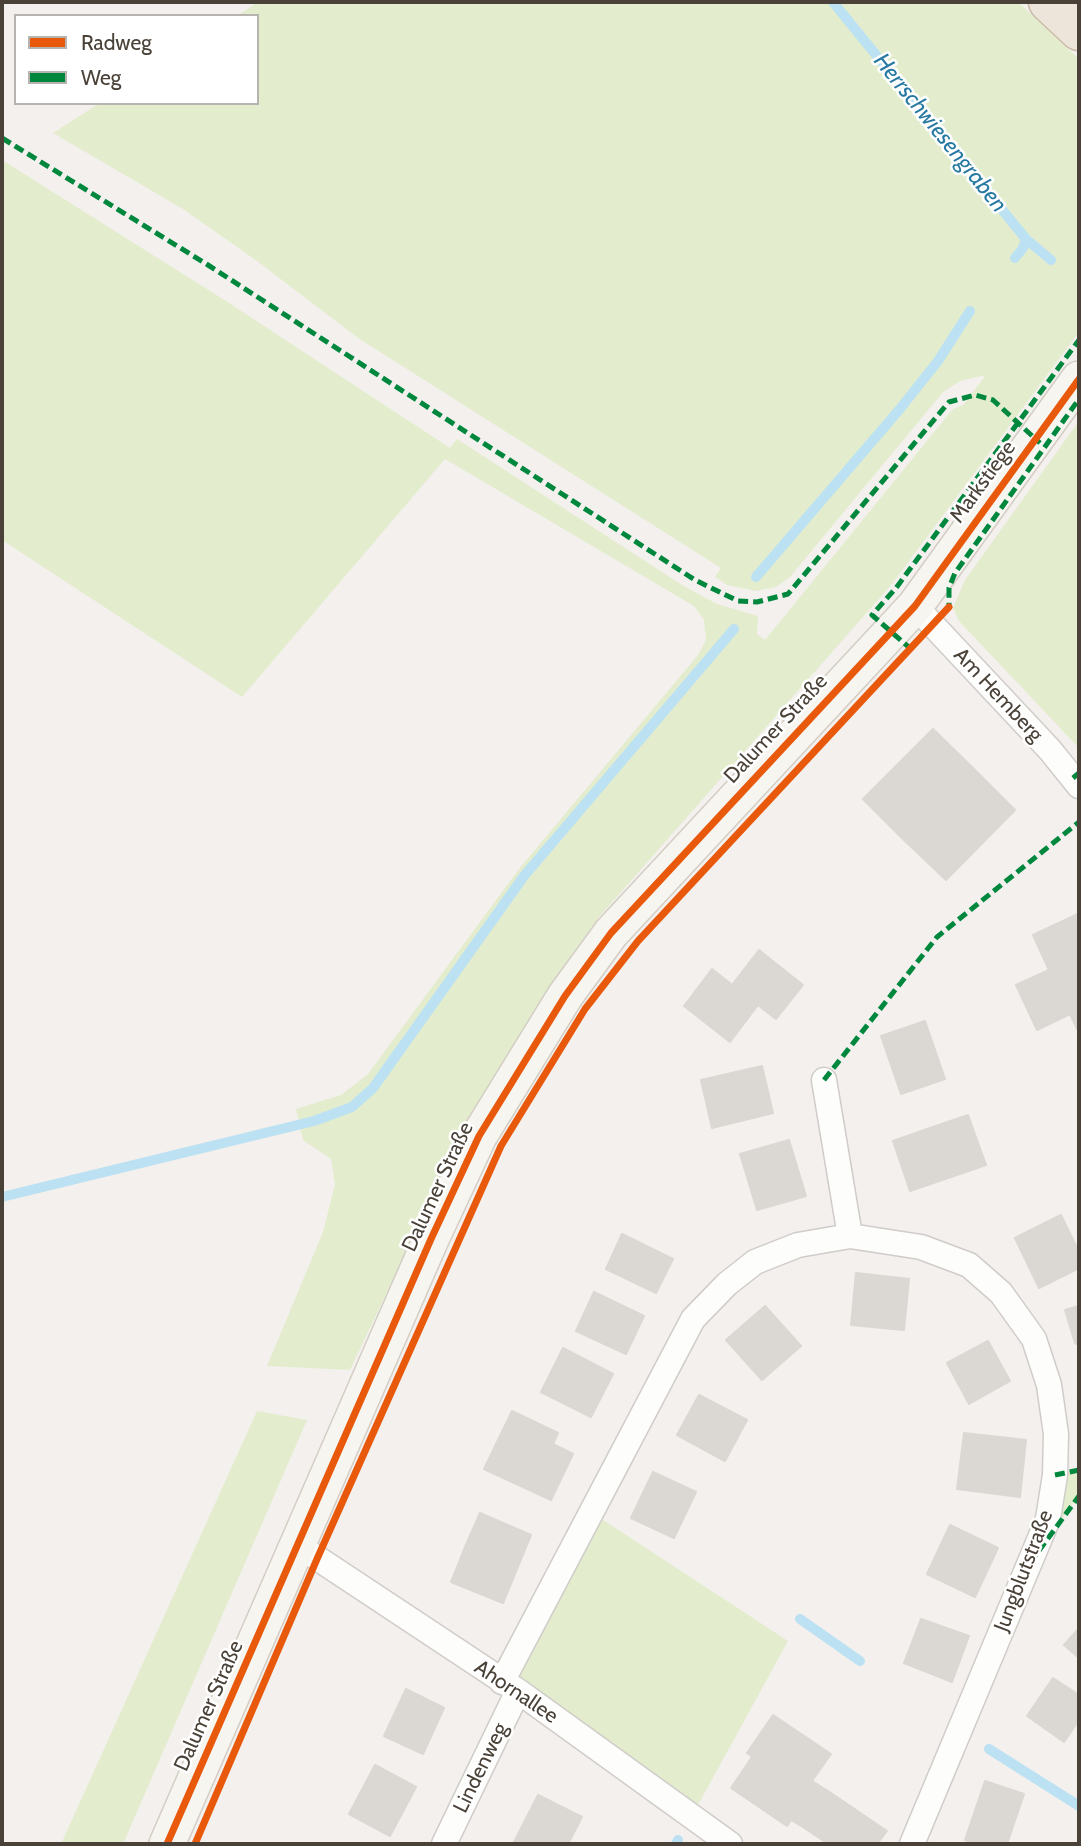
<!DOCTYPE html>
<html>
<head>
<meta charset="utf-8">
<style>
  body { margin:0 }
  #map { position:relative; width:1081px; height:1846px; overflow:hidden; background:#f3f0ed; font-family:Cabin,sans-serif }
  canvas { display:block }
  .frame { position:absolute; inset:0; border:4px solid #4a4238; pointer-events:none }
  .legend { position:absolute; left:14px; top:14px; width:245px; height:91px; box-sizing:border-box; background:#fff; border:2px solid #b7b3af; margin:0; padding:9px 12px; list-style:none; font-size:21px; color:#4a4238 }
  .legend li { display:flex; align-items:center; gap:14px; height:35px }
  .legend b { width:35px; border:2px solid #b7b3af }
</style>
</head>
<body>
<div id="map">
<canvas width="1081" height="1846"></canvas>
<div class="frame"></div>
<ul class="legend">
<li><b style="height:9px;background:#e8590c"></b>Radweg</li>
<li><b style="height:9px;background:#00873e"></b>Weg</li>
</ul>
</div>
<script>
const c = document.querySelector('canvas').getContext('2d');
c.lineJoin = 'round';
function paint(path, color) {
  c.fillStyle = color;
  c.fill(path, 'evenodd');
}
function shape(rows) {
  const path = new Path2D();
  for (const r of rows) {
    path.moveTo(r[0], r[1]);
    for (let i = 2; i < r.length; i += 2) path.lineTo(r[i], r[i + 1]);
  }
  return path;
}
function stroke(path, color, width, dash) {
  c.strokeStyle = color;
  c.lineWidth = width;
  c.lineCap = dash ? 'butt' : 'round';
  c.setLineDash(dash || []);
  c.stroke(path);
}
function label(font, color, halo, rows, align = 'center') {
  c.font = font + ' Cabin,sans-serif';
  c.lineWidth = 5;
  c.setLineDash([]);
  c.textBaseline = 'middle';
  c.strokeStyle = halo;
  c.fillStyle = color;
  for (const [text, x, y, turn = 0] of rows) {
    c.save();
    c.translate(x, y);
    c.rotate((+turn || 0) * Math.PI / 180);
    c.textAlign = isNaN(turn) ? turn : align;
    if (halo) c.strokeText(text, 0, 0);
    c.fillText(text, 0, 0);
    c.restore();
  }
}
const green = shape([
  [258,2,1018,2,1079,59,1079,332,892,584,599,917,550,985,465,1128,350,1370,267,1366,323,1232,335,1184,331,1159,303,1140,296,1109,341,1095,368,1074,519,869,698,655,706,640,704,620,694,606,445,459,242,697,2,540,2,160,226,301,450,448,457,439,682,585,717,604,758,616,757,634,765,640,953,409,963,405,986,375,960,381,943,392,790,577,776,587,756,591,727,585,715,577,721,568,358,338,257,261,183,209,53,133,100,103,257,103,257,16,237,16],
  [1079,421,1079,748,959,621,953,608,965,580],
  [257,1411,307,1420,123,1844,61,1844],
  [1079,1470,1079,1496,1031,1561,1055,1475],
  [591,1512,788,1641,698,1805,509,1669]
]);
const stream = shape([
  [833,2,1026,239,1051,260],
  [1015,258,1023,248,1026,239],
  [756,577,899,410,938,361,970,311],
  [2,1197,314,1121,352,1107,373,1088,524,876,734,629],
  [800,1619,860,1661],
  [989,1749,1079,1806],
  [676,1844,678,1840]
]);
const building = shape([
  [933,729,974,769,904,840,863,799,933,729],
  [974,769,1015,810,946,880,904,840,974,769],
  [1078,914,1079,1033,1070,1014,1037,1030,1016,985,1049,970,1033,935,1078,914],
  [759,950,803,985,776,1019,732,985,759,950],
  [712,969,758,1005,730,1042,684,1006,712,969],
  [925,1021,945,1079,901,1094,881,1036,925,1021],
  [762,1066,773,1113,712,1128,701,1080,762,1066],
  [968,1115,986,1165,948,1178,930,1128,968,1115],
  [930,1128,948,1178,910,1191,893,1141,930,1128],
  [789,1140,806,1196,757,1210,740,1154,789,1140],
  [1061,1215,1079,1252,1079,1268,1039,1288,1015,1238,1061,1215],
  [622,1234,673,1259,656,1293,606,1269,622,1234],
  [856,1273,909,1279,904,1330,851,1325,856,1273],
  [594,1292,644,1316,626,1354,576,1331,594,1292],
  [765,1306,801,1346,762,1380,726,1340,765,1306],
  [1079,1306,1079,1345,1075,1343,1065,1310,1079,1306],
  [988,1341,1010,1381,969,1404,947,1363,988,1341],
  [563,1348,613,1374,591,1417,541,1392,563,1348],
  [699,1395,747,1420,725,1461,677,1435,699,1395],
  [512,1411,558,1433,553,1444,573,1454,551,1500,484,1469,512,1411],
  [964,1433,1026,1440,1020,1497,957,1489,964,1433],
  [653,1472,696,1492,674,1538,631,1518,653,1472],
  [480,1513,531,1535,517,1569,465,1547,480,1513],
  [950,1525,998,1548,975,1597,927,1574,950,1525],
  [465,1547,517,1569,503,1603,451,1582,465,1547],
  [921,1619,969,1636,952,1682,904,1663,921,1619],
  [1079,1628,1079,1658,1064,1645,1079,1628],
  [1053,1678,1079,1695,1079,1720,1064,1742,1027,1716,1053,1678],
  [406,1689,444,1708,423,1754,384,1736,406,1689],
  [773,1715,831,1754,812,1781,828,1791,820,1803,747,1753,773,1715],
  [752,1757,820,1803,803,1827,791,1820,787,1826,731,1788,752,1757],
  [375,1765,416,1787,390,1836,349,1814,375,1765],
  [985,1781,1024,1794,1007,1844,978,1844,965,1840,985,1781],
  [828,1791,887,1831,877,1844,828,1844,803,1827,828,1791],
  [538,1795,582,1817,568,1844,513,1844,538,1795]
]);
const street = shape([
  [915,606,1050,750,1079,786],
  [824,1080,850,1236],
  [299,1546,518,1691,730,1844],
  [502,1682,693,1319,727,1284,755,1262,798,1245,850,1236,921,1247,969,1265,1001,1293,1034,1339,1049,1385,1056,1434,1055,1475,1048,1519,912,1844],
  [444,1844,518,1691]
]);
const secondary = shape([
  [167,1844,431,1239,479,1136,565,996,611,933,915,606,1079,379]
]);
const highway = shape([
  [1048,2,1079,31]
]);
const quiet = shape([
  [2,138,208,265,695,580,738,601,757,602,788,594,949,402,975,395,993,400,1040,443],
  [945,611,949,607,949,588,955,573,1079,399],
  [912,650,872,615,896,588,1079,340],
  [1073,778,1079,773],
  [824,1080,937,937,1079,822],
  [1055,1475,1079,1470],
  [1030,1563,1079,1496]
]);
const cycleway = shape([
  [167,1844,431,1239,479,1136,565,996,611,933,915,606,1079,379],
  [195,1844,317,1559,501,1146,585,1009,638,941,949,607]
]);
const streetNames = [
  ["Markstiege",983,482,-54],
  ["Am Hemberg",998,695,47],
  ["Dalumer Straße",776,729,-47],
  ["Dalumer Straße",438,1187,-65],
  ["Jungblutstraße",1024,1571,-69],
  ["Ahornallee",516,1692,34],
  ["Dalumer Straße",209,1706,-66],
  ["Lindenweg",481,1768,-64]
];
const waterNames = [
  ["Herrschwiesengraben",940,133,51]
];
paint(green, '#e3edcd');
stroke(stream, '#bce1f2', 10);
paint(building, '#dbd8d4');
stroke(building, '#dbd7d3', 2);
stroke(street, '#d0ccc9', 27);
stroke(secondary, '#d3cdc4', 38);
stroke(highway, '#cbbba8', 41);
stroke(street, '#fdfdfc', 24);
stroke(secondary, '#f7f5f0', 35);
stroke(highway, '#ede5da', 38);
stroke(quiet, '#00873e', 5, [10, 5]);
stroke(cycleway, '#e8590c', 7);
label('21px', '#4a4238', '#fff', streetNames);
label('italic 23px', '#2779a2', '#fff', waterNames);
</script>
</body>
</html>
